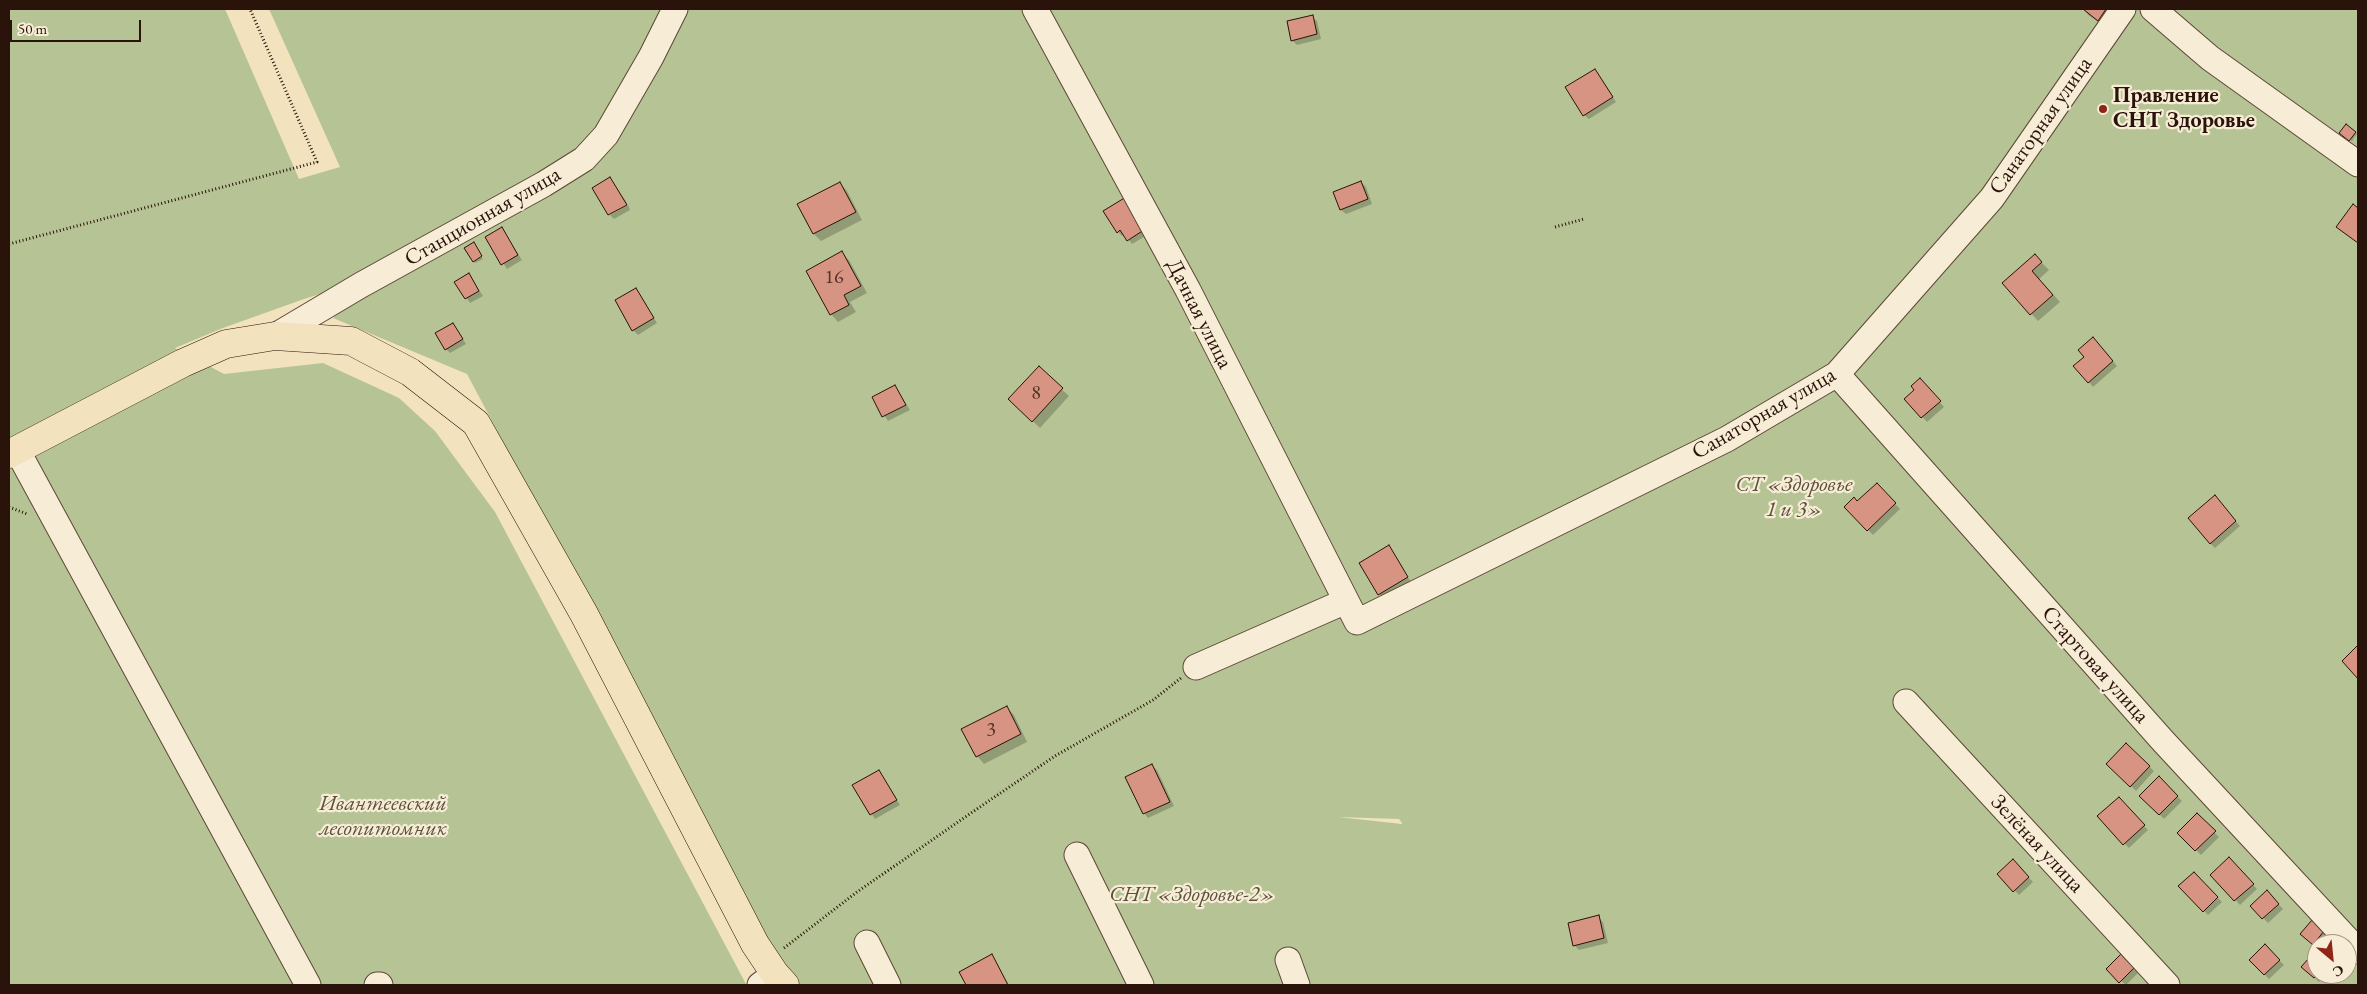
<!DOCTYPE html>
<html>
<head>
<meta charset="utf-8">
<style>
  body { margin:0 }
  #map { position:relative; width:2367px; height:994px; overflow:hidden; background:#f2e2be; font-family:"EB Garamond",serif }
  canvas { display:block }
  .frame { position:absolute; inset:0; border:10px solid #2a130a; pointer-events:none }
  .north { position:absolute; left:2307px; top:934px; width:50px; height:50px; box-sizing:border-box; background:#f7ecd5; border:1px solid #a59584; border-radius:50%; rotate:152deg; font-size:14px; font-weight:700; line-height:20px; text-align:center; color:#2a130a }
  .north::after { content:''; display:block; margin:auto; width:18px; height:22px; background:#8f2418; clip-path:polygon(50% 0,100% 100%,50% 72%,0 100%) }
  .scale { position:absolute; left:10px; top:20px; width:131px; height:22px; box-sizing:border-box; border:2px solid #2a130a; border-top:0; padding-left:6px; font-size:15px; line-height:18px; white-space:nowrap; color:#2a130a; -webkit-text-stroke:4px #f7ecd5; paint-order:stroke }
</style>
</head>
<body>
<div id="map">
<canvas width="2367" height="994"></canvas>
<div class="frame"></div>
<div class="north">С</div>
<div class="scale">50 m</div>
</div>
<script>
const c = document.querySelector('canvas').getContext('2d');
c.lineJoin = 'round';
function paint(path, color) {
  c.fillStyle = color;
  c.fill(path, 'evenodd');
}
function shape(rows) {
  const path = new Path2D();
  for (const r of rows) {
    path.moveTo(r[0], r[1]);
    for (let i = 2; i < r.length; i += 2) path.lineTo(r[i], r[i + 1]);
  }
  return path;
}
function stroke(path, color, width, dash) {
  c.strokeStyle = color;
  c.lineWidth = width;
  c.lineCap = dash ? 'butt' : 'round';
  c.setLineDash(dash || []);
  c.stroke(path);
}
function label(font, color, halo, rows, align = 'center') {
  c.font = font + ' "EB Garamond",serif';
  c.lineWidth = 4.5;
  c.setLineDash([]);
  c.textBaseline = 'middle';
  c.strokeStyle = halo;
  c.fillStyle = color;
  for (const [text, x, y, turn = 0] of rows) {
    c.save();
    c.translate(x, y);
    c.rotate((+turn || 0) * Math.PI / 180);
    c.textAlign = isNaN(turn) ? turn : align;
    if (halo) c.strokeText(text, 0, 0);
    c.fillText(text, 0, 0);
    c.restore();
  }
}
const green = shape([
  [9,9,225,9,299,179,340,167,269,9,2358,9,2358,985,9,985],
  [378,276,333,318,467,374,782,968,746,984,495,512,435,431,399,398,323,363,224,374,175,348,223,328,304,299],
  [1338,817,1399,819,1402,823,1402,824],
  [2317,944,2347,944,2347,974,2317,974]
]);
const shadow = shape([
  [2084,9,2113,9,2103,25,2088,15],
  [1312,17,1317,21,1321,39,1297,45,1292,40],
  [1595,70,1616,102,1589,119,1584,115],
  [2355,132,2357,134,2352,141,2343,135],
  [610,178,627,203,608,213],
  [1361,182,1366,187,1372,204,1346,214,1341,210,1335,193],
  [840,183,847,191,862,220,821,241,814,234,799,205],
  [1130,196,1154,231,1132,244,1125,235,1122,236,1118,232],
  [628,205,630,210,614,219,610,215],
  [502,229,522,260,507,269,486,237],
  [475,245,483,259,475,263,474,261],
  [842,253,849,260,867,293,850,302,856,312,838,322,831,314],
  [2035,256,2049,270,2039,279,2060,302,2038,321,2004,283],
  [469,275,483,296,470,303,456,282],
  [636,290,657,323,638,335,633,330],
  [453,324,466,344,450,353,446,349],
  [2097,343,2117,366,2093,387,2089,382,2086,357],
  [1039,368,1069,396,1040,428,1017,406],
  [1925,384,1944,407,1927,422,1906,399],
  [895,386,910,410,888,421,873,398],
  [1877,484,1900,509,1873,535,1846,507,1857,503],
  [2219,502,2240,526,2215,548,2210,543],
  [1389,547,1411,582,1384,598,1379,594],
  [1006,707,1014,715,1027,742,984,764,977,756],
  [2126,745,2154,771,2136,791,2108,764],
  [1152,766,1157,770,1174,806,1148,818,1144,813],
  [879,771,900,805,875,819,854,786],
  [2159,778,2182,801,2164,819,2141,796],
  [2119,798,2148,830,2129,848,2099,816],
  [2197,815,2219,837,2201,855,2179,833],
  [2229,859,2257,889,2240,905,2212,875],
  [2013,861,2033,882,2019,895,1999,874],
  [2194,873,2222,902,2208,915,2180,886],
  [2272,897,2283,909,2268,923,2252,906],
  [1598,917,1603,922,1608,943,1579,950,1574,945],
  [2312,922,2325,934,2315,946,2302,934],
  [2265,946,2284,965,2269,979,2251,960],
  [2317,951,2317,974,2326,974,2319,982,2307,971],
  [992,956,1009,985,967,985,960,973],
  [2121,956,2138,973,2126,985,2108,969]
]);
const building = shape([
  [2083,9,2106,9,2098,21,2083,9],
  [1313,15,1317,34,1291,41,1287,21,1313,15],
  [1595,69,1613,97,1583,116,1565,87,1595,69],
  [2346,124,2356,132,2349,141,2339,133,2346,124],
  [610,177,627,205,608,215,592,188,610,177],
  [1361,181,1368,199,1340,210,1333,192,1361,181],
  [840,182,856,212,813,234,797,204,840,182],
  [1131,194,1150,226,1127,241,1120,230,1117,233,1103,211,1131,194],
  [2353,204,2358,208,2358,243,2336,227,2353,204],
  [502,227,518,255,501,265,485,237,502,227],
  [474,242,482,256,473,262,464,248,474,242],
  [842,251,861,286,844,295,849,305,830,315,806,271,842,251],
  [2035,254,2042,262,2032,271,2053,295,2030,315,2002,283,2035,254],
  [469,273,479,291,465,299,454,282,469,273],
  [636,288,654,318,632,331,615,300,636,288],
  [453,323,463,339,445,350,435,333,453,323],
  [2093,337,2113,361,2088,383,2073,366,2084,357,2078,350,2093,337],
  [1039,366,1063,388,1032,422,1008,399,1039,366],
  [1920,378,1941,401,1921,418,1904,399,1914,390,1911,386,1920,378],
  [895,385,906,405,882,417,872,397,895,385],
  [1877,483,1896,503,1867,531,1844,507,1854,497,1857,501,1877,483],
  [2215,495,2236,521,2210,544,2188,518,2215,495],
  [1389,545,1408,577,1378,595,1359,563,1389,545],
  [2358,645,2358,679,2342,661,2358,645],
  [1007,706,1021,734,976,757,961,729,1007,706],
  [2126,743,2150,766,2130,787,2106,764,2126,743],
  [1152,764,1170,802,1143,814,1125,777,1152,764],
  [879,770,897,800,870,815,852,785,879,770],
  [2159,776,2178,796,2159,815,2139,796,2159,776],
  [2119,797,2145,825,2123,845,2097,816,2119,797],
  [2197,813,2216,831,2195,851,2177,833,2197,813],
  [2229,857,2254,884,2234,901,2210,875,2229,857],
  [2013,859,2029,877,2013,892,1997,874,2013,859],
  [2194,872,2218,897,2203,912,2178,886,2194,872],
  [2267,890,2279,904,2262,919,2250,906,2267,890],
  [1599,915,1604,938,1573,946,1568,923,1599,915],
  [2312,920,2324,931,2313,945,2300,934,2312,920],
  [2265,944,2280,960,2264,975,2249,960,2265,944],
  [2317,949,2317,974,2314,978,2301,967,2317,949],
  [992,954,1008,985,966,985,959,972,992,954],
  [2121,954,2134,968,2119,983,2106,969,2121,954]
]);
const path = shape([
  [1555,227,1584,219],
  [9,244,317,162,250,9],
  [9,507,27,514],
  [784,948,857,892,974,811,1055,756,1153,700,1181,678]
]);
const minor = shape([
  [1035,9,1188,290,1357,622,1727,439,1837,374,1992,198,2123,9],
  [2153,9,2210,58,2358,164],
  [275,336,361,285,544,184,584,159,606,135,651,57,675,9],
  [1837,374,2163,741,2358,951],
  [17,450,308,985],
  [1196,667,1346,601],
  [1906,702,2167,985],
  [1077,855,1141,985],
  [867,943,888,985],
  [1288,960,1297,985],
  [377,985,380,985],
  [760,985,775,974]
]);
const major = shape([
  [9,454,183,363,226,344,275,336,351,341,410,372,476,423,584,614,755,944,775,974,785,985]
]);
const markers = [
  [2103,109,5,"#8f2418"]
];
const numberNames = [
  ["16",834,278],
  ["8",1036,394],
  ["3",991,731]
];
const poiNames = [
  ["Правление",2113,96],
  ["СНТ Здоровье",2113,121]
];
const streetNames = [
  ["Санаторная улица",2041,126,-55],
  ["Станционная улица",483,217,-30],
  ["Дачная улица",1199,314,63],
  ["Санаторная улица",1764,414,-30],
  ["Стартовая улица",2095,665,48],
  ["Зелёная улица",2037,844,47]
];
const parkNames = [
  ["СТ «Здоровье",1794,485],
  ["1 и 3»",1794,510],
  ["Ивантеевский",383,804],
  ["лесопитомник",383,829],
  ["СНТ «Здоровье-2»",1192,895]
];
paint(green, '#b6c495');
paint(shadow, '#0003');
paint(building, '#d79482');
stroke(building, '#2a130a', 1);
stroke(minor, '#5c4737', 27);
stroke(major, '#2a130a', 29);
stroke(path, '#2a130a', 3, [1, 2.5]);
stroke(minor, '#f7ecd5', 25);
stroke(major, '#f2e2be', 28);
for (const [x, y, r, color] of markers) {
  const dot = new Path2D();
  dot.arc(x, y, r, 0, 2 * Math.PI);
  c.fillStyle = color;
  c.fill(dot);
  stroke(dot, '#f7ecd5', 2);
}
label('20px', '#553328', null, numberNames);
label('bold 22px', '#2a130a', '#f7ecd5', poiNames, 'left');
label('22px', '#2a130a', '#f7ecd5', streetNames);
label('italic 22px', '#5b513b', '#f7ecd5', parkNames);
</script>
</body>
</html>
